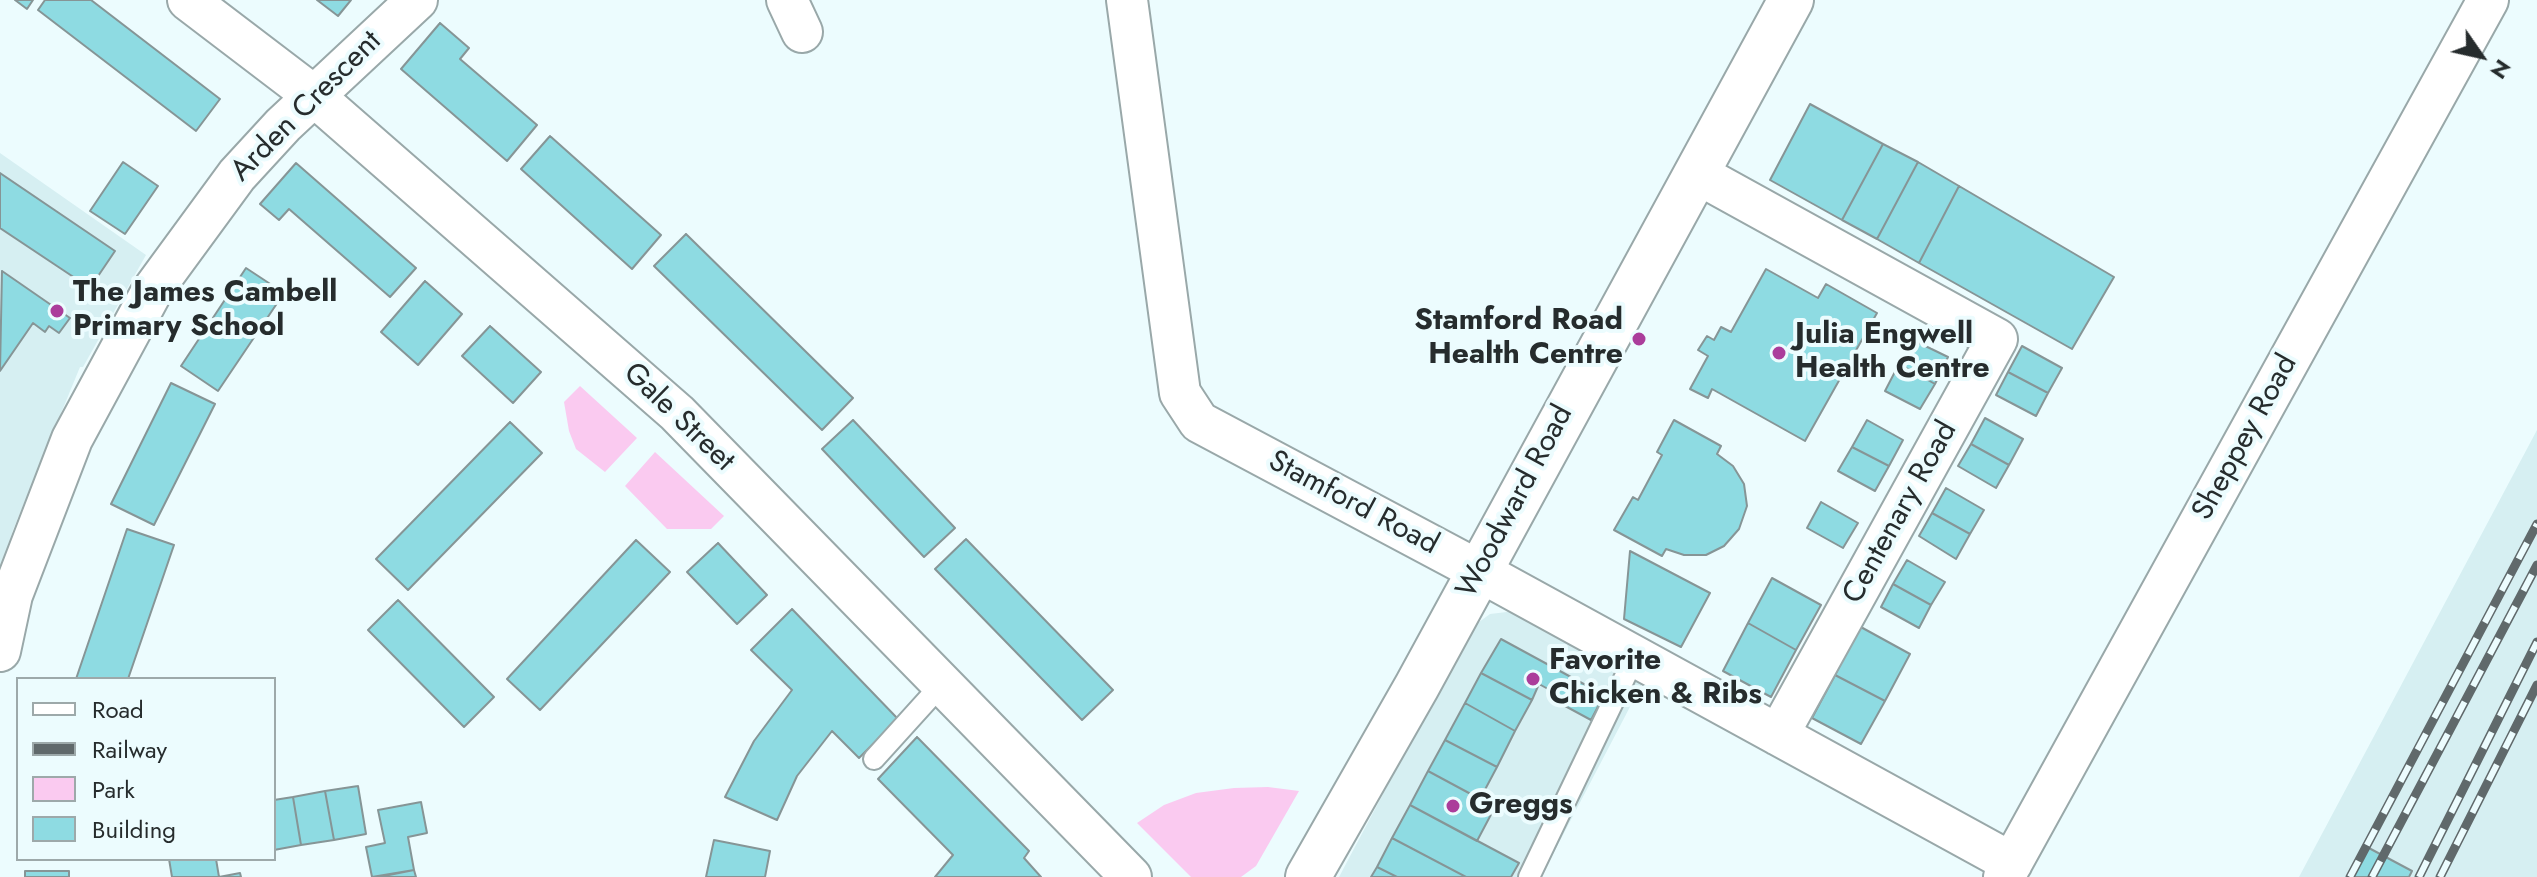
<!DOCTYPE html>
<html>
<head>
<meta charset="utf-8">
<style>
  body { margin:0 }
  #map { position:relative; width:2537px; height:877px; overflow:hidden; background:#ecfcfe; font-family:Jost,sans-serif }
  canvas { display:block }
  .legend { position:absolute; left:16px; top:677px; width:260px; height:184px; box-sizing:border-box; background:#ecfcfe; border:2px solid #9da9aa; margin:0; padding:10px 14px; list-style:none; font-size:24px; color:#262c2d }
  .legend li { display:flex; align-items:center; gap:16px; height:40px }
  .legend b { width:40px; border:2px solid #9da9aa }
  .north { position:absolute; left:2441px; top:16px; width:80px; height:80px; -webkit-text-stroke:6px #ecfcfe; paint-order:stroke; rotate:124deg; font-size:22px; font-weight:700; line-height:32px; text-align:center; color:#262c2d }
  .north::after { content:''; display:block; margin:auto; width:28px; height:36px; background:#262c2d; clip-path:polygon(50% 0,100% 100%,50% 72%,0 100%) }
</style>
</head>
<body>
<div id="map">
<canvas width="2537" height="877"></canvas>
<ul class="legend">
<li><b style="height:10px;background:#fff"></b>Road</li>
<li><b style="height:10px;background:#60696b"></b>Railway</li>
<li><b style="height:22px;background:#facaf0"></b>Park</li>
<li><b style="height:22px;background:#8edbe2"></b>Building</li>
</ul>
<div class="north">N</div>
</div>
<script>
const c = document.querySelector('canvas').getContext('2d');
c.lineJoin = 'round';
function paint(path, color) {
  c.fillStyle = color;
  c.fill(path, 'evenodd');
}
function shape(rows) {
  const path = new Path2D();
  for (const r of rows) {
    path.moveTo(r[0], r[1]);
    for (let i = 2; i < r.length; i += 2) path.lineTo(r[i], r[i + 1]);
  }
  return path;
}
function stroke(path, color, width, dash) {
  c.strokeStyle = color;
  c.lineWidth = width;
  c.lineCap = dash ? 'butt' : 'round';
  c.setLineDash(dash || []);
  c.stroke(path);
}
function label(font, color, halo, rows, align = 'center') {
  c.font = font + ' Jost,sans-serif';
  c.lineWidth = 8;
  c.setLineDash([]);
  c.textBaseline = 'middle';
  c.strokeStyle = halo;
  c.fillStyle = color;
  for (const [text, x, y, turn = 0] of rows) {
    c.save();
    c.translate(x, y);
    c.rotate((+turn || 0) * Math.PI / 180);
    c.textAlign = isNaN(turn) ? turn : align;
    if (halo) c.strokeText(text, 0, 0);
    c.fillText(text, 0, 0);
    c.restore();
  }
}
const built = shape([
  [0,153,146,255,83,367,80,367,13,530,0,575],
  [2537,430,2537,877,2299,877],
  [1515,611,1643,682,1541,877,1339,877,1471,628,1490,614]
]);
const green = shape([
  [580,386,637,438,605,472,576,449,569,431,564,402],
  [655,452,724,516,711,529,667,529,625,486],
  [1268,787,1299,791,1256,866,1241,877,1191,877,1137,823,1164,805,1196,793,1234,788]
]);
const building = shape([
  [15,0,33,0,27,9,15,0],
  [45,0,91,0,220,99,196,131,38,10,45,0],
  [317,0,351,0,338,16,317,0],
  [440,23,469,48,460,59,537,125,507,161,401,69,440,23],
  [1810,104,1883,144,1842,220,1770,180,1810,104],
  [550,136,661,235,632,269,521,169,550,136],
  [1883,144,1918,162,1877,239,1842,220,1883,144],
  [123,162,158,186,125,234,90,211,123,162],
  [1918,162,1959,186,1919,263,1877,239,1918,162],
  [296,163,416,268,390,297,289,209,279,220,260,204,296,163],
  [0,173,115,251,90,288,0,228,0,173],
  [1959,186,2114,277,2072,349,1919,263,1959,186],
  [686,234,853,398,822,430,654,266,686,234],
  [246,268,284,293,218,391,181,366,246,268],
  [1766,269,1818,298,1826,284,1877,313,1805,441,1712,389,1708,398,1690,389,1708,356,1698,350,1707,336,1714,340,1721,327,1731,332,1766,269],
  [2,271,70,318,59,333,49,326,45,332,33,323,0,371,2,271],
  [425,281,462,314,418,365,381,332,425,281],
  [490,326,541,372,513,403,462,356,490,326],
  [1913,340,1948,357,1935,384,1899,364,1913,340],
  [2022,346,2062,368,2048,393,2008,372,2022,346],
  [1899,364,1935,384,1920,409,1885,391,1899,364],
  [2008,372,2048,393,2036,416,1996,395,2008,372],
  [171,383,215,404,154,525,111,504,171,383],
  [1985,418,2023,439,2009,465,1971,444,1985,418],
  [853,420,955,528,924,557,822,449,853,420],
  [1674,420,1721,446,1717,454,1733,466,1744,484,1747,506,1739,529,1724,546,1706,555,1684,555,1666,549,1662,556,1614,530,1633,497,1638,500,1662,455,1657,452,1674,420],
  [1867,420,1903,440,1889,466,1852,447,1867,420],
  [510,422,542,453,408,590,376,559,510,422],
  [1971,444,2009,465,1996,488,1958,466,1971,444],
  [1852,447,1889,466,1875,491,1838,471,1852,447],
  [1946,488,1984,510,1970,534,1932,513,1946,488],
  [1821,502,1858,523,1843,548,1807,528,1821,502],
  [1932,513,1970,534,1956,559,1919,536,1932,513],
  [127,529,174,545,128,679,76,679,127,529],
  [966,539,1113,690,1082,720,935,569,966,539],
  [636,540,670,572,540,710,507,679,636,540],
  [718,543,767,595,737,624,687,572,718,543],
  [1630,551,1710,593,1681,647,1624,619,1630,551],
  [1907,560,1945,582,1931,605,1893,584,1907,560],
  [1772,578,1821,605,1796,650,1748,623,1772,578],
  [1893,584,1931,605,1919,628,1881,607,1893,584],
  [398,600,494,697,464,727,368,630,398,600],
  [792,609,898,719,859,758,832,731,797,776,777,820,725,797,754,741,792,690,751,650,792,609],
  [1748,623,1796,650,1771,697,1723,671,1748,623],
  [1859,626,1910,654,1885,701,1835,675,1859,626],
  [1501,639,1604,695,1591,720,1554,700,1557,694,1539,684,1532,700,1481,673,1501,639],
  [1481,673,1532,700,1515,731,1465,703,1481,673],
  [1835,675,1885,701,1861,744,1812,718,1835,675],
  [1465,703,1515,731,1497,767,1445,740,1465,703],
  [917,737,1029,851,1024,858,1041,877,935,877,953,855,878,779,917,737],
  [1445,740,1497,767,1480,799,1428,771,1445,740],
  [1428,771,1495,807,1477,841,1410,805,1428,771],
  [358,786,366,834,334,840,325,791,358,786],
  [325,791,334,840,301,845,293,797,325,791],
  [293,797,301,845,274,850,274,800,293,797],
  [421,802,427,833,408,837,414,870,372,877,366,847,385,843,378,810,421,802],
  [1410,805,1519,863,1511,877,1466,877,1392,838,1410,805],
  [1392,838,1466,877,1397,877,1377,867,1392,838],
  [714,840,770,851,765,877,706,877,714,840],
  [2367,847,2412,871,2409,877,2351,877,2367,847],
  [169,859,216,859,219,877,240,873,241,877,172,877,169,859],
  [1377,867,1397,877,1371,877,1377,867],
  [414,870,416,877,379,877,414,870],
  [25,871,69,871,69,877,25,877,25,871]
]);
const lane = shape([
  [874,759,941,685],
  [1529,877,1635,656]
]);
const street = shape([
  [188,0,314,96,677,413,1131,877],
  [787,0,802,32],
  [1127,0,1180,393,1199,422,1479,571,2012,863],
  [1696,173,1997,339,1778,735],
  [0,651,12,595,72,439,152,291,237,175,283,125,417,0],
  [2004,877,2488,0]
]);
const secondary = shape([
  [1308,877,1417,686,1791,0]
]);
const rail = shape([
  [2350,877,2537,524],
  [2372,877,2537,565],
  [2419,877,2537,642],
  [2440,877,2537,685]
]);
const markers = [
  [57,311,8,"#ab3d9b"],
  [1639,339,8,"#ab3d9b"],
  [1779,353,8,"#ab3d9b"],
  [1533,679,8,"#ab3d9b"],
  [1453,806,8,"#ab3d9b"]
];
const streetNames = [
  ["Arden Crescent",307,107,-45],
  ["Gale Street",678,418,44],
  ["Sheppey Road",2246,438,-61],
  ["Woodward Road",1516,502,-62],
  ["Stamford Road",1353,504,28],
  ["Centenary Road",1901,513,-61]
];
const poiNames = [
  ["The James Cambell",73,294],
  ["Primary School",73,328],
  ["Stamford Road",1623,322,"right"],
  ["Health Centre",1623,356,"right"],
  ["Julia Engwell",1795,336],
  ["Health Centre",1795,370],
  ["Favorite",1549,662],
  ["Chicken & Ribs",1549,696],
  ["Greggs",1469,806]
];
paint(built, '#d6eff2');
paint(green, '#facaf0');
paint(building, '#8edbe2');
stroke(building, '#869596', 2);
stroke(lane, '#99a8a9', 24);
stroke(street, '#99a8a9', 44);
stroke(secondary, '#99a8a9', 48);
stroke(lane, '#fff', 20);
stroke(street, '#fff', 40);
stroke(secondary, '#fff', 44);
stroke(rail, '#60696b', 9);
stroke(rail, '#ecfcfe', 6, [18]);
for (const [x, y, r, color] of markers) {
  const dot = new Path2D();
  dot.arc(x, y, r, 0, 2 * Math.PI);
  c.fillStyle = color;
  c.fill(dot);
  stroke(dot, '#ecfcfe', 3);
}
label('30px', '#262c2d', '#ecfcfe', streetNames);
label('bold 30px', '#262c2d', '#ecfcfe', poiNames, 'left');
</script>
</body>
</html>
